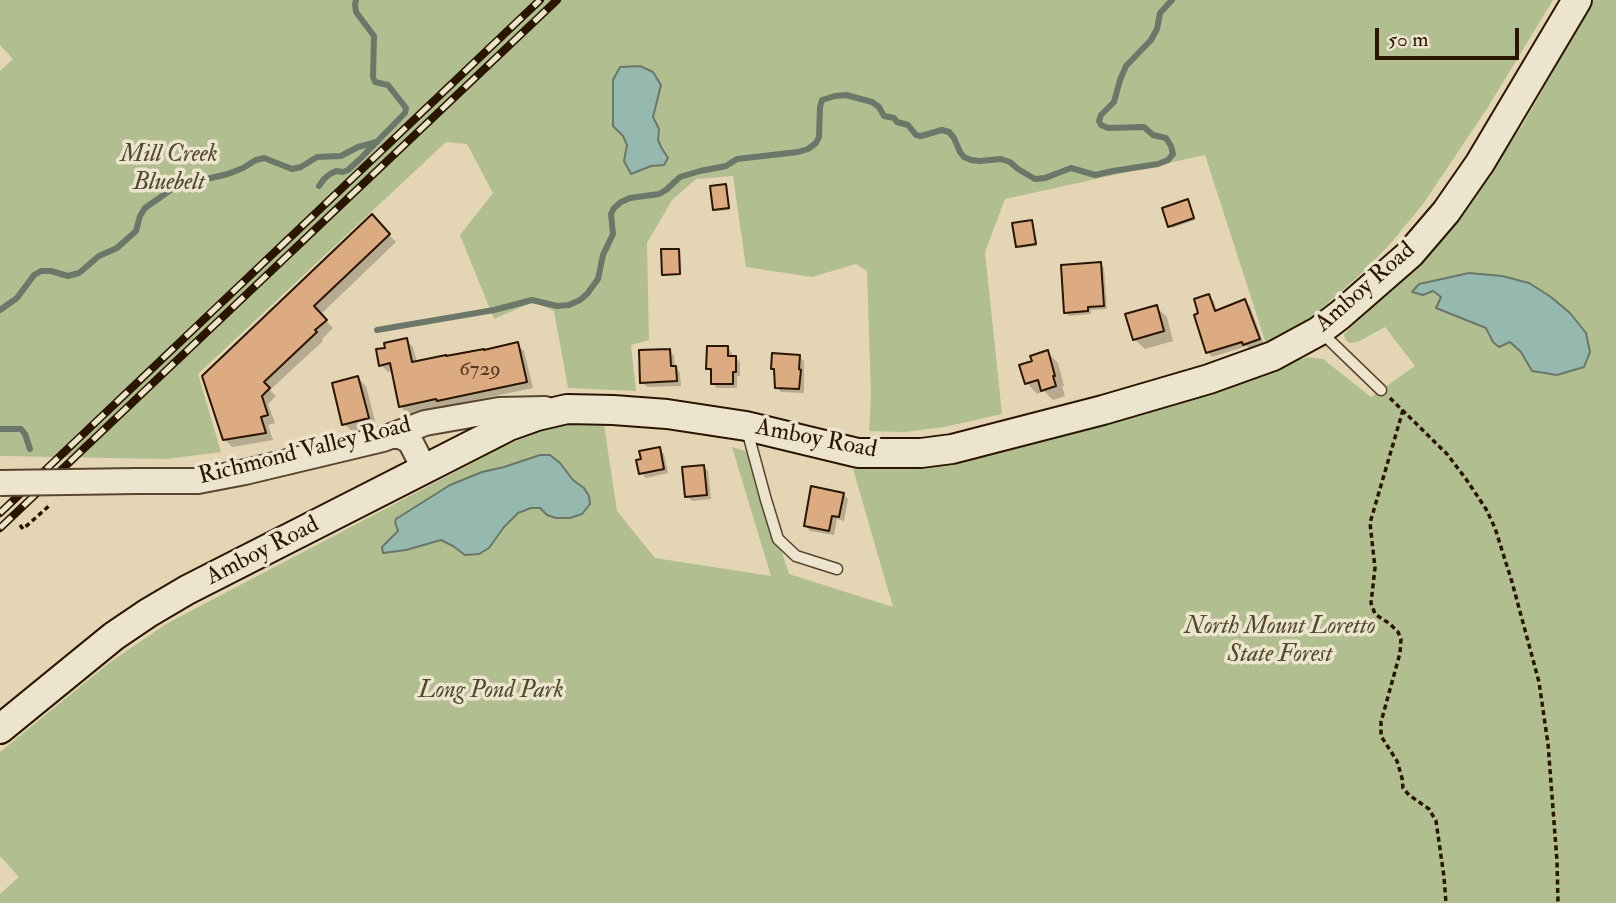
<!DOCTYPE html>
<html>
<head>
<meta charset="utf-8">
<style>
  body { margin:0 }
  #map { position:relative; width:1616px; height:903px; overflow:hidden; background:#e4d6b4; font-family:"IM FELL Double Pica",serif }
  canvas { display:block }
  .scale { position:absolute; left:1375px; top:28px; width:144px; height:32px; box-sizing:border-box; border:4px solid #2a1501; border-top:0; padding-left:9px; font-size:21px; line-height:24px; white-space:nowrap; color:#2a1501; -webkit-text-stroke:5px #ede4ce; paint-order:stroke }
</style>
</head>
<body>
<div id="map">
<canvas width="1616" height="903"></canvas>
<div class="scale">50 m</div>
</div>
<script>
const c = document.querySelector('canvas').getContext('2d');
c.lineJoin = 'round';
function paint(path, color) {
  c.fillStyle = color;
  c.fill(path, 'evenodd');
}
function shape(rows) {
  const path = new Path2D();
  for (const r of rows) {
    path.moveTo(r[0], r[1]);
    for (let i = 2; i < r.length; i += 2) path.lineTo(r[i], r[i + 1]);
  }
  return path;
}
function stroke(path, color, width, dash) {
  c.strokeStyle = color;
  c.lineWidth = width;
  c.lineCap = dash ? 'butt' : 'round';
  c.setLineDash(dash || []);
  c.stroke(path);
}
function label(font, color, halo, rows, align = 'center') {
  c.font = font + ' "IM FELL Double Pica",serif';
  c.lineWidth = 7;
  c.setLineDash([]);
  c.textBaseline = 'middle';
  c.strokeStyle = halo;
  c.fillStyle = color;
  for (const [text, x, y, turn = 0] of rows) {
    c.save();
    c.translate(x, y);
    c.rotate((+turn || 0) * Math.PI / 180);
    c.textAlign = isNaN(turn) ? turn : align;
    if (halo) c.strokeText(text, 0, 0);
    c.fillText(text, 0, 0);
    c.restore();
  }
}
const green = shape([
  [0,0,1553,0,1488,107,1423,204,1391,243,1361,274,1314,315,1291,331,1266,344,1205,155,1005,199,985,252,1002,414,944,427,905,432,869,431,871,395,867,271,856,264,812,277,746,267,733,176,696,179,672,200,647,243,649,340,631,345,636,391,568,388,554,311,533,302,494,319,460,235,493,193,467,144,446,142,198,374,221,452,166,459,0,456,0,71,13,59,0,45],
  [1594,0,1616,0,1616,903,0,903,0,894,19,877,0,856,0,752,109,663,166,624,503,447,544,429,579,423,604,425,617,511,655,558,771,576,732,447,749,452,789,574,893,607,853,469,925,466,1111,420,1308,357,1323,359,1371,397,1415,366,1385,327,1358,342,1349,343,1345,339,1344,334,1426,257,1522,126]
]);
const water = shape([
  [640,66,653,72,661,85,653,117,659,129,658,140,661,147,668,158,664,165,651,166,631,174,624,161,627,145,623,136,613,126,613,80,620,67,640,66],
  [1469,273,1502,276,1529,283,1551,297,1570,313,1586,333,1590,352,1584,367,1557,375,1532,371,1521,352,1510,342,1499,347,1493,342,1486,328,1436,308,1441,297,1433,291,1423,295,1412,292,1419,284,1469,273],
  [540,455,550,455,560,463,573,480,584,488,589,496,590,504,582,514,570,518,556,518,547,515,540,508,531,508,518,513,504,527,489,548,479,554,465,555,453,546,441,540,406,550,383,553,382,547,398,531,395,522,396,519,450,485,482,472,504,467,540,455]
]);
const shadow = shape([
  [725,186,727,188,730,210,717,211,715,209],
  [1187,201,1195,220,1172,228,1170,226],
  [372,217,396,242,320,315,333,328,322,339,323,341,270,390,276,396,268,404,275,423,268,425,273,440,232,447,224,439],
  [1032,222,1033,224,1037,246,1019,248,1017,246],
  [678,251,680,252,681,275,665,276,663,274],
  [1101,264,1104,268,1107,309,1091,310,1091,314,1069,316,1065,312],
  [1209,296,1214,301,1217,312,1245,301,1250,306,1264,344,1250,349,1247,346,1212,357,1208,352],
  [1156,307,1167,317,1173,341,1145,349,1134,339],
  [406,340,413,347,417,363,517,344,524,351,533,388,408,414,401,407,393,371,388,372,381,365],
  [728,348,732,353,732,357,735,357,740,362,740,376,737,376,737,388,717,388,712,383,712,373,708,369],
  [670,351,674,356,675,367,680,373,681,386,647,387,642,382],
  [1047,352,1058,363,1064,386,1062,386,1065,396,1053,400,1044,391,1037,394,1027,383,1034,362],
  [799,357,804,361,804,393,781,392,776,387,776,371,773,368],
  [358,378,366,386,376,425,352,431,344,424],
  [659,449,664,454,668,473,646,478,641,473],
  [703,466,708,471,711,499,692,501,687,496],
  [843,494,848,499,844,521,837,519,834,535,810,531,806,526]
]);
const stream = shape([
  [319,186,324,179,330,174,336,171,343,172,348,170,360,159,405,113,406,108,388,85,375,82,373,77,374,36,356,12,355,4,356,0],
  [0,310,17,298,34,275,41,271,51,271,68,276,79,273,99,256,117,248,136,231,140,216,145,208,172,189,181,185,228,174,243,168,256,160,264,158,292,169,301,167,317,157,341,156,358,147,377,142],
  [377,330,494,310,532,300,557,306,569,305,580,300,587,294,598,279,603,255,613,234,611,214,614,208,621,202,630,198,659,194,666,190,680,177,700,171,726,166,737,159,798,152,808,149,816,143,819,137,820,107,822,100,835,96,846,95,872,102,879,107,884,116,894,118,897,122,908,125,916,135,921,136,942,130,949,132,954,138,960,152,964,157,971,160,980,161,1001,159,1010,162,1018,169,1035,179,1045,178,1071,168,1095,175,1113,171,1158,164,1168,160,1173,154,1171,146,1166,138,1153,135,1144,127,1108,128,1101,125,1099,121,1101,115,1114,102,1120,80,1126,66,1151,40,1157,29,1160,13,1172,0],
  [0,429,21,429,25,434,30,449]
]);
const building = shape([
  [726,184,729,208,713,210,710,186,726,184],
  [1188,199,1194,218,1168,227,1162,208,1188,199],
  [372,214,390,234,314,306,327,320,315,330,317,332,264,382,270,388,262,396,268,415,261,417,266,433,223,440,202,376,372,214],
  [1032,220,1036,244,1016,247,1012,223,1032,220],
  [661,249,679,249,680,274,662,275,661,249],
  [1101,262,1104,306,1088,307,1088,311,1064,313,1061,265,1101,262],
  [1209,294,1215,311,1245,299,1260,339,1243,345,1242,342,1206,353,1194,315,1198,313,1194,299,1209,294],
  [1157,305,1164,331,1133,340,1125,314,1157,305],
  [407,338,412,362,446,355,446,356,484,349,484,350,518,342,527,382,437,401,436,399,399,407,390,363,379,366,376,349,385,348,384,343,407,338],
  [707,346,728,346,728,356,736,356,736,372,733,372,733,384,711,384,711,369,706,369,707,346],
  [670,349,671,366,676,366,677,381,640,383,639,350,670,349],
  [1048,350,1055,376,1053,376,1056,386,1041,391,1038,380,1025,384,1019,365,1032,361,1030,356,1048,350],
  [772,353,800,355,799,369,801,370,799,389,775,388,774,369,771,369,772,353],
  [358,376,369,418,342,425,332,383,358,376],
  [660,447,664,469,639,474,636,460,641,459,639,451,660,447],
  [704,465,707,495,685,497,682,467,704,465],
  [811,486,844,493,839,517,832,516,829,531,804,526,811,486]
]);
const path = shape([
  [1390,398,1447,454,1466,479,1486,509,1495,528,1512,582,1539,682,1548,744,1557,861,1558,903],
  [1403,410,1370,523,1375,568,1371,603,1375,614,1390,624,1398,632,1401,639,1400,653,1381,722,1381,736,1397,761,1402,778,1403,788,1409,795,1429,809,1436,821,1444,877,1446,903],
  [20,525,23,529,50,505]
]);
const service = shape([
  [1322,333,1381,390],
  [747,430,766,500,778,539,796,556,837,569]
]);
const tertiary = shape([
  [394,436,400,436,410,441,425,470],
  [137,481,198,481,245,472,383,439,425,423,499,410,545,409]
]);
const secondary = shape([
  [0,729,114,636,148,613,187,590,509,426,537,416,567,409,613,410,667,414,746,426,858,453,921,453,952,449,1103,410,1209,379,1273,356,1319,331,1340,315,1410,254,1446,212,1480,163,1577,0]
]);
const rail = shape([
  [0,513,540,0],
  [0,528,557,0]
]);
const tertiaryBridge = shape([
  [0,483,137,481]
]);
const numberNames = [
  ["6729",480,370]
];
const parkNames = [
  ["Mill Creek",169,156],
  ["Bluebelt",169,184],
  ["North Mount Loretto",1280,628],
  ["State Forest",1280,656],
  ["Long Pond Park",491,692]
];
const streetNames = [
  ["Amboy Road",1366,288,-41],
  ["Amboy Road",816,440,11],
  ["Richmond Valley Road",305,452,-14],
  ["Amboy Road",263,552,-27]
];
paint(green, '#b1be8f');
paint(water, '#95b9af');
stroke(water, '#6a7769', 2);
paint(shadow, '#0003');
stroke(stream, '#6a7769', 6);
paint(building, '#dcab82');
stroke(building, '#2a1501', 2);
stroke(service, '#58452e', 13);
stroke(tertiary, '#58452e', 28);
stroke(secondary, '#2a1501', 32);
stroke(path, '#2a1501', 3.5, [5, 3.5]);
stroke(service, '#ede4ce', 10);
stroke(tertiary, '#ede4ce', 24);
stroke(secondary, '#ede4ce', 28);
stroke(rail, '#2a1501', 8);
stroke(rail, '#ede4ce', 5, [16]);
stroke(tertiaryBridge, '#58452e', 28, []);
stroke(tertiaryBridge, '#ede4ce', 24);
label('21px', '#563a21', null, numberNames);
label('italic 24px', '#52482c', '#ede4ce', parkNames);
label('24px', '#2a1501', '#ede4ce', streetNames);
</script>
</body>
</html>
